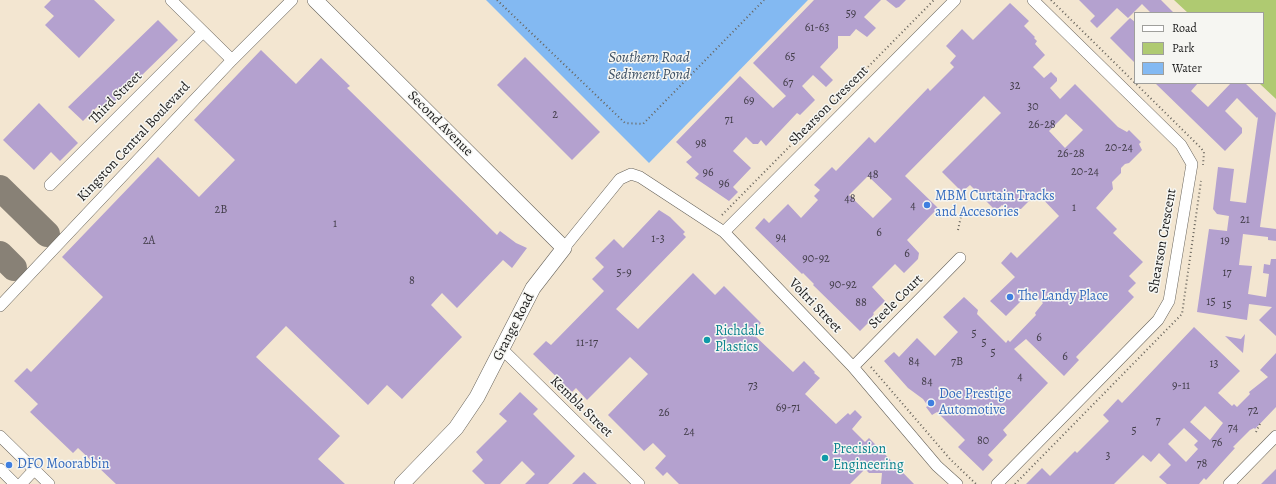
<!DOCTYPE html>
<html>
<head>
<meta charset="utf-8">
<style>
  body { margin:0 }
  #map { position:relative; width:1276px; height:484px; overflow:hidden; background:#f3e6d1; font-family:Alegreya,serif }
  canvas { display:block }
  .legend { position:absolute; left:1134px; top:12px; width:130px; height:72px; box-sizing:border-box; background:#f6f6f2; border:1px solid #9f9f9c; margin:0; padding:5px 7px; list-style:none; font-size:12px; color:#1c1c1c }
  .legend li { display:flex; align-items:center; gap:8px; height:20px }
  .legend b { width:20px; border:1px solid #9f9f9c }
</style>
</head>
<body>
<div id="map">
<canvas width="1276" height="484"></canvas>
<ul class="legend">
<li><b style="height:5px;background:#fff"></b>Road</li>
<li><b style="height:11px;background:#afca71"></b>Park</li>
<li><b style="height:11px;background:#83b9f2"></b>Water</li>
</ul>
</div>
<script>
const c = document.querySelector('canvas').getContext('2d');
c.lineJoin = 'round';
function paint(path, color) {
  c.fillStyle = color;
  c.fill(path, 'evenodd');
}
function shape(rows) {
  const path = new Path2D();
  for (const r of rows) {
    path.moveTo(r[0], r[1]);
    for (let i = 2; i < r.length; i += 2) path.lineTo(r[i], r[i + 1]);
  }
  return path;
}
function stroke(path, color, width, dash) {
  c.strokeStyle = color;
  c.lineWidth = width;
  c.lineCap = dash ? 'butt' : 'round';
  c.setLineDash(dash || []);
  c.stroke(path);
}
function label(font, color, halo, rows, align = 'center') {
  c.font = font + ' Alegreya,serif';
  c.lineWidth = 3;
  c.setLineDash([]);
  c.textBaseline = 'middle';
  c.strokeStyle = halo;
  c.fillStyle = color;
  for (const [text, x, y, turn = 0] of rows) {
    c.save();
    c.translate(x, y);
    c.rotate((+turn || 0) * Math.PI / 180);
    c.textAlign = isNaN(turn) ? turn : align;
    if (halo) c.strokeText(text, 0, 0);
    c.fillText(text, 0, 0);
    c.restore();
  }
}
const green = shape([
  [1174,0,1276,0,1276,99,1259,83,1263,83,1263,13,1188,13]
]);
const water = shape([
  [486,0,808,0,649,163]
]);
const taxiway = shape([
  [0,188,47,234],
  [0,254,14,268]
]);
const building = shape([
  [51,0,94,0,115,20,79,58,45,25,54,16,44,7],
  [814,0,881,0,864,17,876,28,867,37,856,29,850,36,838,36,838,48,820,67,833,80,826,87,813,75,802,86,815,100,800,115,797,113,766,146,761,140,758,144,753,144,746,137,733,151,751,168,733,187,738,192,729,201,695,178,699,174,686,162,692,157,676,142,740,76,773,108,786,96,753,63],
  [886,0,906,0,899,7,896,8],
  [1079,0,1161,0,1174,13,1151,13,1142,4,1128,18,1117,8,1097,28,1090,21,1095,16],
  [1010,3,1029,21,1024,26,1035,37,1034,38,1037,41,1035,44,1045,55,1033,67,1044,78,1051,72,1057,78,1057,81,1050,88,1060,99,1075,84,1118,127,1127,132,1129,130,1141,142,1139,144,1142,150,1129,163,1125,164,1121,168,1121,173,1112,182,1113,189,1096,208,1117,229,1113,233,1143,262,1129,276,1136,283,1128,291,1134,297,1076,357,1079,360,1064,376,1026,339,1014,349,1048,383,1003,430,1007,435,988,455,993,460,983,471,958,447,965,440,937,412,932,415,926,407,928,406,923,399,908,388,884,361,894,352,899,357,917,338,935,356,958,332,943,317,964,297,978,310,977,314,1006,343,1008,340,1010,342,1036,315,1035,313,1043,303,1031,291,1006,316,990,301,1015,277,1001,263,1011,252,1017,258,1059,216,1037,193,1021,209,1007,209,1002,205,996,211,970,185,962,192,942,172,1001,113,984,96,905,176,938,208,907,240,919,253,918,259,904,273,895,264,872,287,885,301,873,313,874,314,871,318,872,319,860,331,813,285,814,284,803,273,802,274,755,228,764,218,769,223,788,204,801,218,818,200,814,196,820,190,814,185,832,167,836,171,869,137,875,143,928,88,930,91,954,67,950,63,956,56,946,46,962,29,973,40],
  [1066,114,1083,130,1065,148,1049,131],
  [868,176,892,199,873,218,849,195],
  [1130,18,1135,22,1135,63,1110,38],
  [158,20,178,40,103,113,97,107,83,121,68,107],
  [261,50,296,84,321,58,350,86,347,88,497,235,500,231,516,243,527,248,512,268,503,260,457,308,442,293,431,305,462,337,402,399,387,385,368,405,286,326,256,357,340,436,318,459,345,484,116,484,78,448,73,453,30,412,38,404,14,381,27,368,31,372,103,297,62,257,158,157,199,197,235,160,194,120],
  [525,57,600,132,572,160,497,85],
  [1155,83,1198,83,1191,91,1208,107,1231,83,1245,83,1276,113,1260,227,1276,229,1276,241,1268,240,1268,237,1243,234,1239,265,1252,266,1248,294,1266,297,1269,274,1263,273,1264,264,1270,265,1271,259,1276,259,1276,336,1259,320,1272,307,1249,304,1247,320,1197,312,1209,229,1227,231,1229,216,1217,214,1213,209,1218,167,1234,169,1230,201,1246,203,1258,117,1257,118,1237,98,1225,111,1242,128,1242,133,1225,151],
  [39,103,78,143,60,161,51,152,34,170,3,140],
  [659,210,670,217,685,232,683,234,686,237,616,309,638,329,693,273,715,295,724,286,761,323,752,333,793,372,804,361,815,372,814,373,820,378,805,394,836,424,848,413,850,415,855,410,862,417,852,429,865,442,869,438,914,484,881,484,882,473,869,473,865,469,850,484,679,484,667,472,663,476,655,468,666,456,653,443,644,451,608,415,648,374,630,357,587,400,576,388,572,392,533,354,546,341,551,345,604,291,592,279,604,267,595,258,614,239,623,248],
  [1194,327,1240,371,1218,393,1232,406,1234,404,1237,407,1250,394,1249,392,1268,377,1260,370,1276,353,1276,407,1255,429,1254,428,1250,430,1233,447,1235,448,1206,480,1204,478,1199,484,1167,484,1159,477,1171,465,1159,453,1151,462,1143,455,1114,484,1026,484,1042,468,1050,476,1075,451,1077,453,1109,421,1103,415,1118,399,1122,403],
  [1205,406,1223,423,1210,440,1190,422],
  [1184,428,1198,441,1194,445,1198,449,1186,462,1168,444],
  [1245,334,1243,353,1225,336,1241,339],
  [520,392,538,409,533,414,575,456,548,484,525,484,535,474,522,461,500,484,485,484,472,471,483,460,476,452,507,421,499,414],
  [1276,469,1276,484,1261,484],
  [584,472,597,484,572,484]
]);
const path = shape([
  [497,0,625,123,643,124,764,0],
  [1051,0,1201,148,1204,152,1203,165],
  [722,215,934,0],
  [958,230,961,216,964,212],
  [871,367,950,459,976,484],
  [1256,432,1261,422],
  [1015,484,1182,314,1201,181]
]);
const minor = shape([
  [171,0,232,60],
  [50,185,203,32],
  [724,232,955,0],
  [564,248,620,179,631,174,640,177,724,232,853,367,937,466,957,484],
  [0,306,232,60,292,0],
  [503,350,639,484],
  [853,367,960,258],
  [0,436,49,484],
  [0,469,15,484],
  [21,484,34,470],
  [997,484,1158,320,1169,301,1192,164,1181,145,1033,0],
  [1229,484,1276,436]
]);
const major = shape([
  [315,0,564,248,533,288,477,397,456,428,402,484]
]);
const markers = [
  [927,205,4,"#3f7fe0"],
  [1010,297,4,"#3f7fe0"],
  [707,340,4,"#0f9aa8"],
  [931,403,4,"#3f7fe0"],
  [825,458,4,"#0f9aa8"],
  [9,465,4,"#3f7fe0"]
];
const numberNames = [
  ["59",851,14],
  ["61-63",817,28],
  ["65",790,57],
  ["67",788,83],
  ["32",1015,86],
  ["69",749,101],
  ["30",1033,107],
  ["2",555,115],
  ["71",729,120],
  ["26-28",1042,125],
  ["98",701,144],
  ["20-24",1119,148],
  ["26-28",1071,154],
  ["20-24",1085,172],
  ["96",708,173],
  ["48",873,175],
  ["96",724,184],
  ["48",850,199],
  ["4",913,206],
  ["1",1074,208],
  ["2B",221,210],
  ["21",1245,220],
  ["1",335,224],
  ["6",879,233],
  ["94",781,238],
  ["1-3",658,239],
  ["2A",149,241],
  ["19",1225,241],
  ["6",907,254],
  ["90-92",816,259],
  ["5-9",624,273],
  ["17",1227,273],
  ["8",412,281],
  ["90-92",843,285],
  ["15",1211,302],
  ["88",861,303],
  ["15",1227,305],
  ["5",974,334],
  ["6",1039,338],
  ["11-17",587,343],
  ["5",984,343],
  ["5",993,353],
  ["6",1065,357],
  ["84",914,362],
  ["7B",957,362],
  ["13",1214,364],
  ["4",1020,377],
  ["84",927,382],
  ["73",753,386],
  ["9-11",1181,386],
  ["69-71",788,408],
  ["72",1253,411],
  ["26",664,413],
  ["7",1158,421],
  ["74",1233,428],
  ["5",1134,431],
  ["24",689,432],
  ["80",983,441],
  ["76",1217,443],
  ["3",1108,456],
  ["78",1202,464]
];
const streetNames = [
  ["Third Street",116,98,-45],
  ["Shearson Crescent",829,106,-45],
  ["Second Avenue",440,124,45],
  ["Kingston Central Boulevard",134,142,-47],
  ["Shearson Crescent",1163,241,-80],
  ["Steele Court",896,302,-45],
  ["Voltri Street",815,306,46],
  ["Grange Road",514,327,-63],
  ["Kembla Street",581,407,44]
];
const shopNames = [
  ["MBM Curtain Tracks",935,197],
  ["and Accesories",935,213],
  ["The Landy Place",1018,297],
  ["Doe Prestige",939,395],
  ["Automotive",939,411],
  ["DFO Moorabbin",17,465]
];
const cultureNames = [
  ["Richdale",715,332],
  ["Plastics",715,348],
  ["Precision",833,450],
  ["Engineering",833,466]
];
const waterNames = [
  ["Southern Road",649,58],
  ["Sediment Pond",649,75]
];
paint(green, '#afca71');
paint(water, '#83b9f2');
stroke(taxiway, '#888176', 26);
paint(building, '#b4a1cf');
stroke(minor, '#67635b', 12);
stroke(major, '#67635b', 16);
stroke(path, '#67635b', 2, [1, 3]);
stroke(minor, '#fff', 11);
stroke(major, '#fff', 15);
for (const [x, y, r, color] of markers) {
  const dot = new Path2D();
  dot.arc(x, y, r, 0, 2 * Math.PI);
  c.fillStyle = color;
  c.fill(dot);
  stroke(dot, '#f6f6f2', 1.5);
}
label('12px', '#423d49', null, numberNames);
label('14px', '#1c1c1c', '#f6f6f2', streetNames);
label('14px', '#366cbe', '#f6f6f2', shopNames, 'left');
label('14px', '#0d838f', '#f6f6f2', cultureNames, 'left');
label('italic 15px', '#405367', '#f6f6f2', waterNames);
</script>
</body>
</html>
